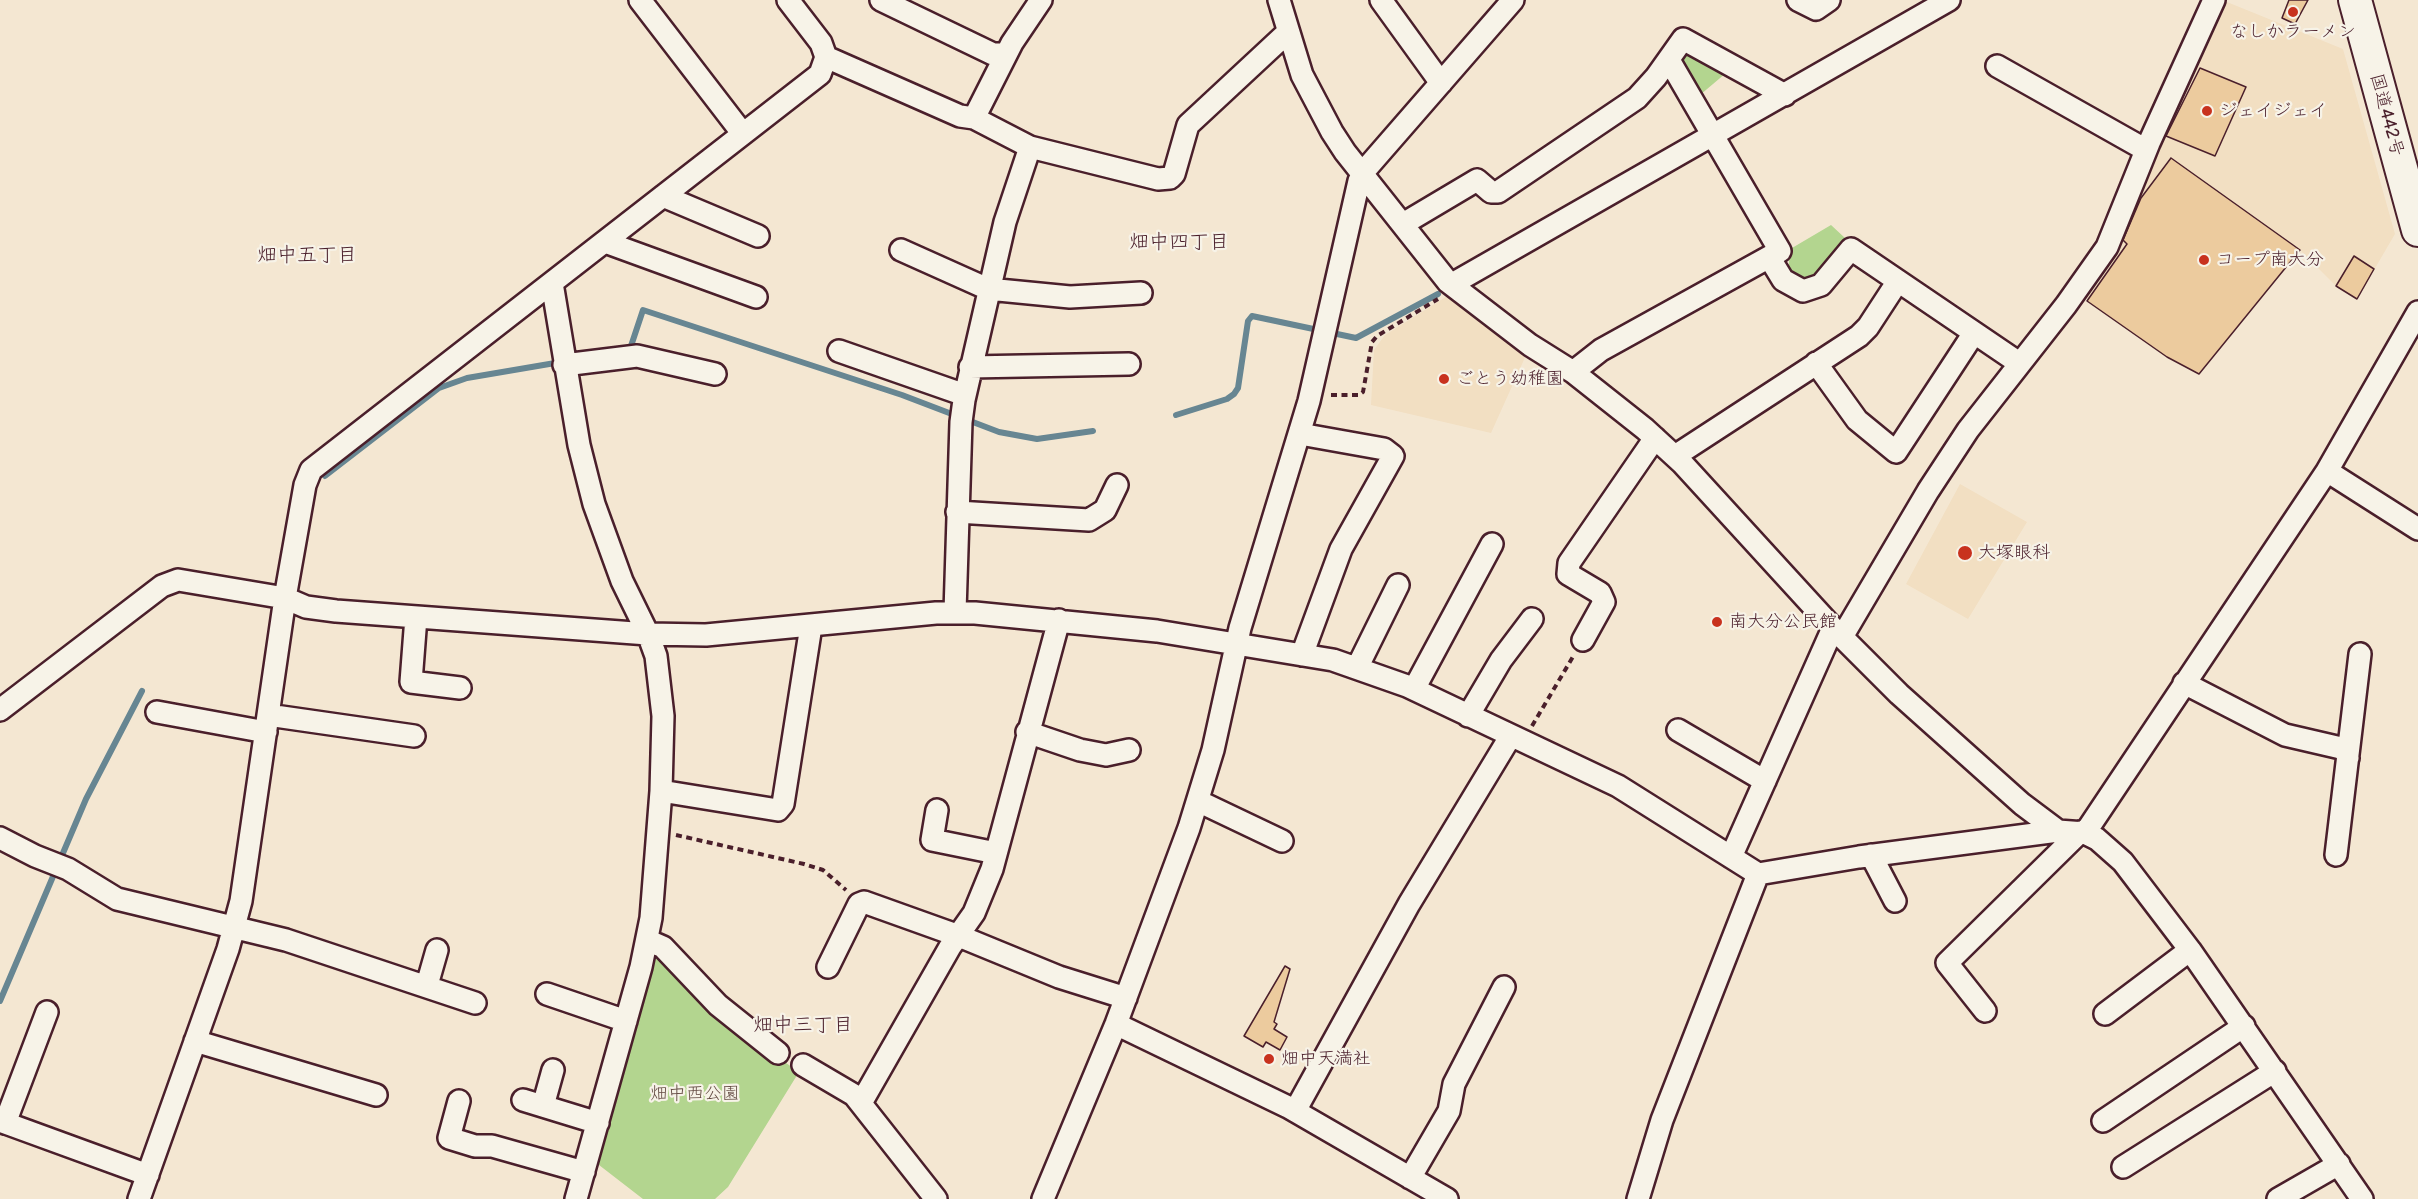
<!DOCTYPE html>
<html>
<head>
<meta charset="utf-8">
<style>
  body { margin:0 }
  canvas { display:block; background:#f4e7d2 }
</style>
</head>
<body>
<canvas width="2418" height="1199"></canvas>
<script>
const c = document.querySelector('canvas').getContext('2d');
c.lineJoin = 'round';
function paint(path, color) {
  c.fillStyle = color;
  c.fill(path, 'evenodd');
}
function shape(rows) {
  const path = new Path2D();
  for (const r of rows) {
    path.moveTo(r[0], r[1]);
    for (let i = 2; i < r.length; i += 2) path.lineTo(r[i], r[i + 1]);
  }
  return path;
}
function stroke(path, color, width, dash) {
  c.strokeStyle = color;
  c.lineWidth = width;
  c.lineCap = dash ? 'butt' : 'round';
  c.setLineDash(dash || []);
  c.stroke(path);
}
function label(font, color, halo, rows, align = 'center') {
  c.font = font + ' Pangolin,"Klee One",sans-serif';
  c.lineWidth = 4.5;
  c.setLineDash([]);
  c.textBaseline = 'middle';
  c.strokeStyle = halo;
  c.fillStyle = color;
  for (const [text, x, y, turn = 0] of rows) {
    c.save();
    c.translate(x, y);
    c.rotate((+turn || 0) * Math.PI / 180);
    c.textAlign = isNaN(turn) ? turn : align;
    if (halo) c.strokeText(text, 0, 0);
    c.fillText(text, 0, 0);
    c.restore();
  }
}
const built = shape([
  [2222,0,2343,49,2395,234,2357,299,2336,286,2300,250,2199,374,2167,357,2077,291],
  [1452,293,1527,353,1491,433,1371,405,1374,350,1385,335],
  [1960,484,2027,522,1968,619,1906,584]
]);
const green = shape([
  [1687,50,1726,73,1700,95,1680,61],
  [1831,225,1845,238,1817,278,1801,282,1789,272,1789,252,1792,248],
  [662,956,743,1033,799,1072,728,1187,715,1199,643,1199,599,1165,597,1160,652,961]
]);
const stream = shape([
  [624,351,631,346,643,310,902,395,999,432,1037,439,1093,431],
  [1176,415,1227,399,1234,394,1238,388,1248,321,1252,316,1356,338,1438,294],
  [325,476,439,388,467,378,561,362],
  [0,1001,86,799,142,691]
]);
const building = shape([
  [2289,0,2308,0,2295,24,2282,18,2289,0],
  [2200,68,2246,87,2215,156,2166,136,2200,68],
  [2171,158,2300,250,2199,374,2167,357,2087,301,2127,244,2123,240,2141,198,2171,158],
  [2354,256,2374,269,2357,299,2336,286,2354,256],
  [1285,966,1290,969,1274,1022,1277,1024,1274,1029,1287,1037,1280,1050,1266,1042,1263,1047,1244,1036,1285,966]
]);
const path = shape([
  [1331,395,1359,395,1363,392,1372,342,1377,336,1438,299],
  [1532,726,1574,655],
  [676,835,804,864,823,870,846,890]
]);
const minor = shape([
  [640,0,743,134],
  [881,0,993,54,1006,54],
  [1279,0,1302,75,1332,132,1345,152,1448,282,1530,345,1573,372,1645,429,1682,463,1833,628,1899,694,2022,804,2058,831],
  [1381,0,1441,83],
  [1798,0,1816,9,1829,0],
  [826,57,960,116,974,118,1012,43,1041,0],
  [1997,66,2146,150],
  [1030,147,1158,179,1170,178,1174,174,1188,125,1288,32],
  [663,196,758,236],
  [1403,224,1477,180,1491,192,1498,192,1637,98,1656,77,1683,39,1785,95],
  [605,242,756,297],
  [901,250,988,289,1070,297,1141,293],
  [1769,257,1783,280,1803,291,1821,285,1851,249,2019,363],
  [552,283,579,445,594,504,622,581,648,634,656,656,663,716,661,791,651,918,641,967,576,1199],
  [1452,284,1949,0],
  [839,351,965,395],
  [1816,363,1857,420,1896,452,1974,333],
  [564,365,637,356,715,374],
  [970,367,1129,364],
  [1573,372,1601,350,1780,251,1669,60],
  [1300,434,1384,449,1393,456,1341,549,1302,655],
  [1675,456,1859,336,1868,327,1898,281],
  [2327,471,2418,312],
  [957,512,1089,520,1105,510,1117,485],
  [955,612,961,422,964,400,1005,222,1030,147,974,118],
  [416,617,411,682,460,688],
  [1842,637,1928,491,1968,430,2066,305,2107,247,2149,143,2214,0],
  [1583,640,1604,602,1600,593,1568,574,1569,563,1655,438],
  [1357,668,1398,585],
  [2184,683,2285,735,2341,748,2346,752,2348,758],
  [1414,689,1492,544],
  [0,710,162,586,178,580,285,598,306,607,336,611,648,634,706,635,936,613,975,613,1157,631,1333,660,1407,686,1618,786,1758,874,1859,857,2058,831,2085,833,2097,839,2123,862,2190,950,2362,1199],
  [157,712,266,732],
  [268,715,414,736],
  [1468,716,1501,660,1532,619],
  [1678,730,1765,781],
  [1027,732,1080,750,1106,755,1129,750],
  [661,791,778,810,783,804,811,626],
  [1198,801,1282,841],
  [937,810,932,840,996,853],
  [2085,833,2327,471,2418,529],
  [0,838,35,856,68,869,117,899,286,940,475,1003],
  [1871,855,1895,901],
  [2336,855,2360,654],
  [1731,857,1833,628],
  [647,940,663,947,718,1005,778,1053],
  [828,967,859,904,864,902,959,936,1059,977,1126,998],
  [427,985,437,950],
  [547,994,626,1021],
  [1985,1011,1947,963,2080,832],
  [2105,1014,2190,950],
  [1116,1024,1288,1107,1447,1199],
  [195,1041,376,1095],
  [803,1065,854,1095,936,1199],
  [523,1100,598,1123],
  [459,1101,449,1138,475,1146,492,1146,584,1172],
  [861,1103,950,947,974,913,992,869,1059,620],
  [543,1106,553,1070],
  [1295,1111,1409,904,1510,737],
  [0,1121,148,1175],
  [2103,1121,2244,1026],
  [5,1123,47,1012],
  [2123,1167,2275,1071],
  [1410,1178,1449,1111,1454,1084,1504,987],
  [139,1199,228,949,241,901,285,598,305,485,311,470,820,74,826,57,821,43,788,0],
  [1043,1199,1116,1024,1189,828,1213,750,1240,628,1309,401,1359,181,1365,170,1513,0],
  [1638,1199,1662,1120,1758,874],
  [2278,1199,2339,1164]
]);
const highway = shape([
  [2355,0,2418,230]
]);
const markers = [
  [2293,12,6,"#c8321e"],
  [2207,111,6,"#c8321e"],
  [2204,260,6,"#c8321e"],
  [1444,379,6,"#c8321e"],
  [1965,553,8,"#c8321e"],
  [1717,622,6,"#c8321e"],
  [1269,1059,6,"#c8321e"]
];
const poiNames = [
  ["なしかラーメン",2293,32,"center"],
  ["ジェイジェイ",2219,111],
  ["コープ南大分",2216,260],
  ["ごとう幼稚園",1456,379],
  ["大塚眼科",1978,553],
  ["南大分公民館",1729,622],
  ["畑中天満社",1281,1059]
];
const streetNames = [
  ["国道442号",2386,115,75]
];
const parkNames = [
  ["畑中西公園",695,1094]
];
const neighbourhoodNames = [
  ["畑中四丁目",1179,243],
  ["畑中五丁目",307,256],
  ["畑中三丁目",803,1026]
];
paint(built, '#f2dfc2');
paint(green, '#b3d58f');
stroke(stream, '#678692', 6);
paint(building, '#eccb9e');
stroke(building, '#4a1f2b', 1.5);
stroke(minor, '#4a1f2b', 26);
stroke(highway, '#4a1f2b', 36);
stroke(path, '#4a1f2b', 4, [6, 4.5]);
stroke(minor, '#f7f3e8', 21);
stroke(highway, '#f7f3e8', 32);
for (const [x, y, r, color] of markers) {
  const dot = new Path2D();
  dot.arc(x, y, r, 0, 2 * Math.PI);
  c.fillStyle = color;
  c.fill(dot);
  stroke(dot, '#f7f3e8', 2);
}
label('18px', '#4a1f2b', '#f7f3e8', poiNames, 'left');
label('18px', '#4a1f2b', '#f7f3e8', streetNames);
label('18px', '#644c44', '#f7f3e8', parkNames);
label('20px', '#4a1f2b', '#f7f3e8', neighbourhoodNames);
</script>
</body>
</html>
